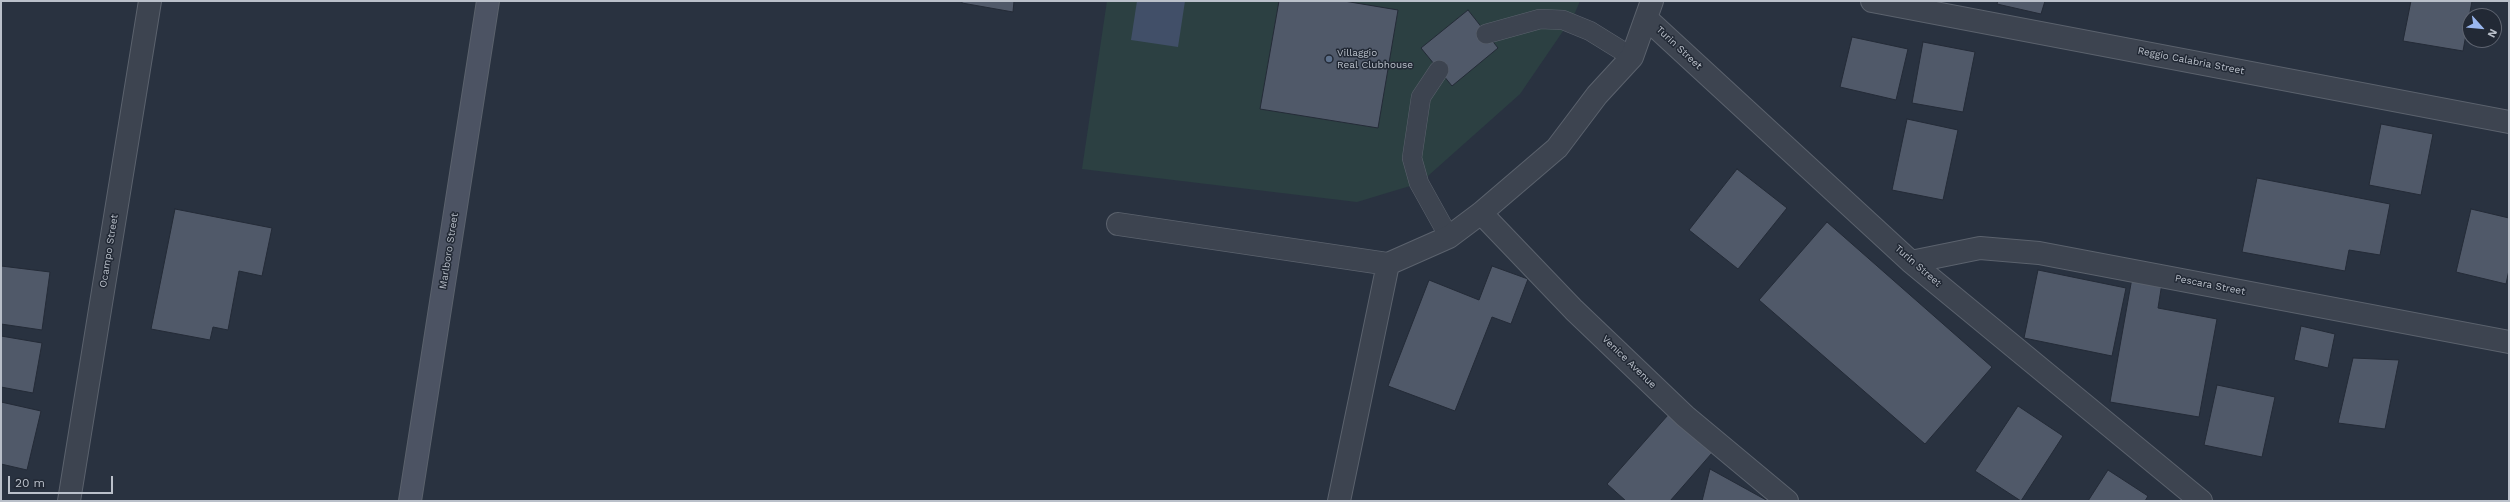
<!DOCTYPE html>
<html>
<head>
<meta charset="utf-8">
<style>
  body { margin:0 }
  #map { position:relative; width:2510px; height:502px; overflow:hidden; background:#293240; font-family:"Work Sans",sans-serif }
  canvas { display:block }
  .frame { position:absolute; inset:0; border:2px solid #bac0ca; pointer-events:none }
  .north { position:absolute; left:2462px; top:8px; width:40px; height:40px; box-sizing:border-box; background:#222935; border:1px solid #5f6571; border-radius:50%; rotate:117deg; font-size:11px; font-weight:700; line-height:16px; text-align:center; color:#bac0ca }
  .north::after { content:''; display:block; margin:auto; width:14px; height:18px; background:#9ab7ef; clip-path:polygon(50% 0,100% 100%,50% 72%,0 100%) }
  .scale { position:absolute; left:8px; top:476px; width:105px; height:18px; box-sizing:border-box; border:2px solid #bac0ca; border-top:0; padding-left:5px; font-size:12px; line-height:14px; white-space:nowrap; color:#bac0ca; -webkit-text-stroke:3px #222935; paint-order:stroke }
</style>
</head>
<body>
<div id="map">
<canvas width="2510" height="502"></canvas>
<div class="frame"></div>
<div class="north">N</div>
<div class="scale">20 m</div>
</div>
<script>
const c = document.querySelector('canvas').getContext('2d');
c.lineJoin = 'round';
function paint(path, color) {
  c.fillStyle = color;
  c.fill(path, 'evenodd');
}
function shape(rows) {
  const path = new Path2D();
  for (const r of rows) {
    path.moveTo(r[0], r[1]);
    for (let i = 2; i < r.length; i += 2) path.lineTo(r[i], r[i + 1]);
  }
  return path;
}
function stroke(path, color, width, dash) {
  c.strokeStyle = color;
  c.lineWidth = width;
  c.lineCap = dash ? 'butt' : 'round';
  c.setLineDash(dash || []);
  c.stroke(path);
}
function label(font, color, halo, rows, align = 'center') {
  c.font = font + ' "Work Sans",sans-serif';
  c.lineWidth = 3;
  c.setLineDash([]);
  c.textBaseline = 'middle';
  c.strokeStyle = halo;
  c.fillStyle = color;
  for (const [text, x, y, turn = 0] of rows) {
    c.save();
    c.translate(x, y);
    c.rotate((+turn || 0) * Math.PI / 180);
    c.textAlign = isNaN(turn) ? turn : align;
    if (halo) c.strokeText(text, 0, 0);
    c.fillText(text, 0, 0);
    c.restore();
  }
}
const green = shape([
  [1107,1,1580,1,1574,15,1520,94,1420,183,1357,202,1082,169]
]);
const water = shape([
  [1137,1,1185,1,1178,47,1131,40]
]);
const building = shape([
  [962,1,1014,1,1013,12,962,3,962,1],
  [1279,1,1344,1,1398,10,1378,128,1260,109,1279,1],
  [1998,1,2045,1,2041,14,1997,4,1998,1],
  [2411,1,2472,1,2463,51,2403,41,2411,1],
  [1468,10,1498,48,1452,86,1421,48,1468,10],
  [1852,37,1908,49,1896,100,1840,87,1852,37],
  [1923,42,1975,52,1963,112,1912,103,1923,42],
  [1907,119,1958,130,1943,200,1892,190,1907,119],
  [2381,124,2433,134,2421,195,2369,185,2381,124],
  [1737,169,1787,208,1738,269,1689,230,1737,169],
  [2257,178,2390,204,2380,255,2349,250,2345,271,2242,252,2257,178],
  [175,209,272,228,262,276,239,271,228,330,213,327,210,340,151,329,175,209],
  [2471,209,2509,218,2509,270,2506,284,2456,272,2471,209],
  [1827,222,1992,367,1925,444,1759,300,1827,222],
  [1,266,50,272,42,330,1,324,1,266],
  [1492,266,1528,279,1511,324,1492,317,1455,411,1388,386,1429,280,1479,300,1492,266],
  [2038,270,2126,288,2112,356,2024,338,2038,270],
  [2132,278,2162,283,2158,308,2217,319,2199,417,2110,402,2132,278],
  [2301,326,2335,334,2328,368,2294,360,2301,326],
  [1,336,42,343,33,393,1,387,1,336],
  [2353,358,2399,360,2385,429,2338,423,2353,358],
  [2217,385,2275,397,2262,457,2204,445,2217,385],
  [1,402,41,411,27,470,1,464,1,402],
  [2018,406,2063,436,2021,501,1975,471,2018,406],
  [1668,415,1712,453,1670,501,1626,501,1607,484,1668,415],
  [1710,469,1768,501,1702,501,1710,469],
  [2108,470,2148,496,2145,501,2088,501,2108,470]
]);
const lane = shape([
  [1486,34,1540,19,1563,20,1590,31,1632,57],
  [1439,70,1421,97,1412,158,1419,183,1449,237]
]);
const street = shape([
  [1872,1,2509,122],
  [1647,19,1911,262,2201,501],
  [1481,213,1574,310,1685,416,1787,501],
  [1118,224,1388,264,1449,237,1481,213,1557,148,1597,95,1632,57,1652,1],
  [1911,262,1980,248,2039,253,2509,342],
  [69,501,150,1],
  [1339,501,1388,264]
]);
const secondary = shape([
  [410,501,488,1]
]);
const markers = [
  [1329,59,4,"#5c6f8a"]
];
const streetNames = [
  ["Turin Street",1679,48,43],
  ["Reggio Calabria Street",2191,61,11],
  ["Ocampo Street",109,251,-81],
  ["Marlboro Street",449,251,-81],
  ["Turin Street",1918,266,41],
  ["Pescara Street",2210,285,11],
  ["Venice Avenue",1629,362,44]
];
const poiNames = [
  ["Villaggio",1337,53],
  ["Real Clubhouse",1337,65]
];
paint(green, '#2c4042');
paint(water, '#414f68');
paint(building, '#505969');
stroke(building, '#242b37', 1);
stroke(lane, '#5b626d', 20);
stroke(street, '#5b626d', 24);
stroke(secondary, '#5b626d', 24);
stroke(lane, '#3d4450', 19);
stroke(street, '#3d4450', 22);
stroke(secondary, '#4c5363', 22);
for (const [x, y, r, color] of markers) {
  const dot = new Path2D();
  dot.arc(x, y, r, 0, 2 * Math.PI);
  c.fillStyle = color;
  c.fill(dot);
  stroke(dot, '#222935', 1.5);
}
label('10px', '#bac0ca', '#222935', streetNames);
label('10px', '#bac0ca', '#222935', poiNames, 'left');
</script>
</body>
</html>
